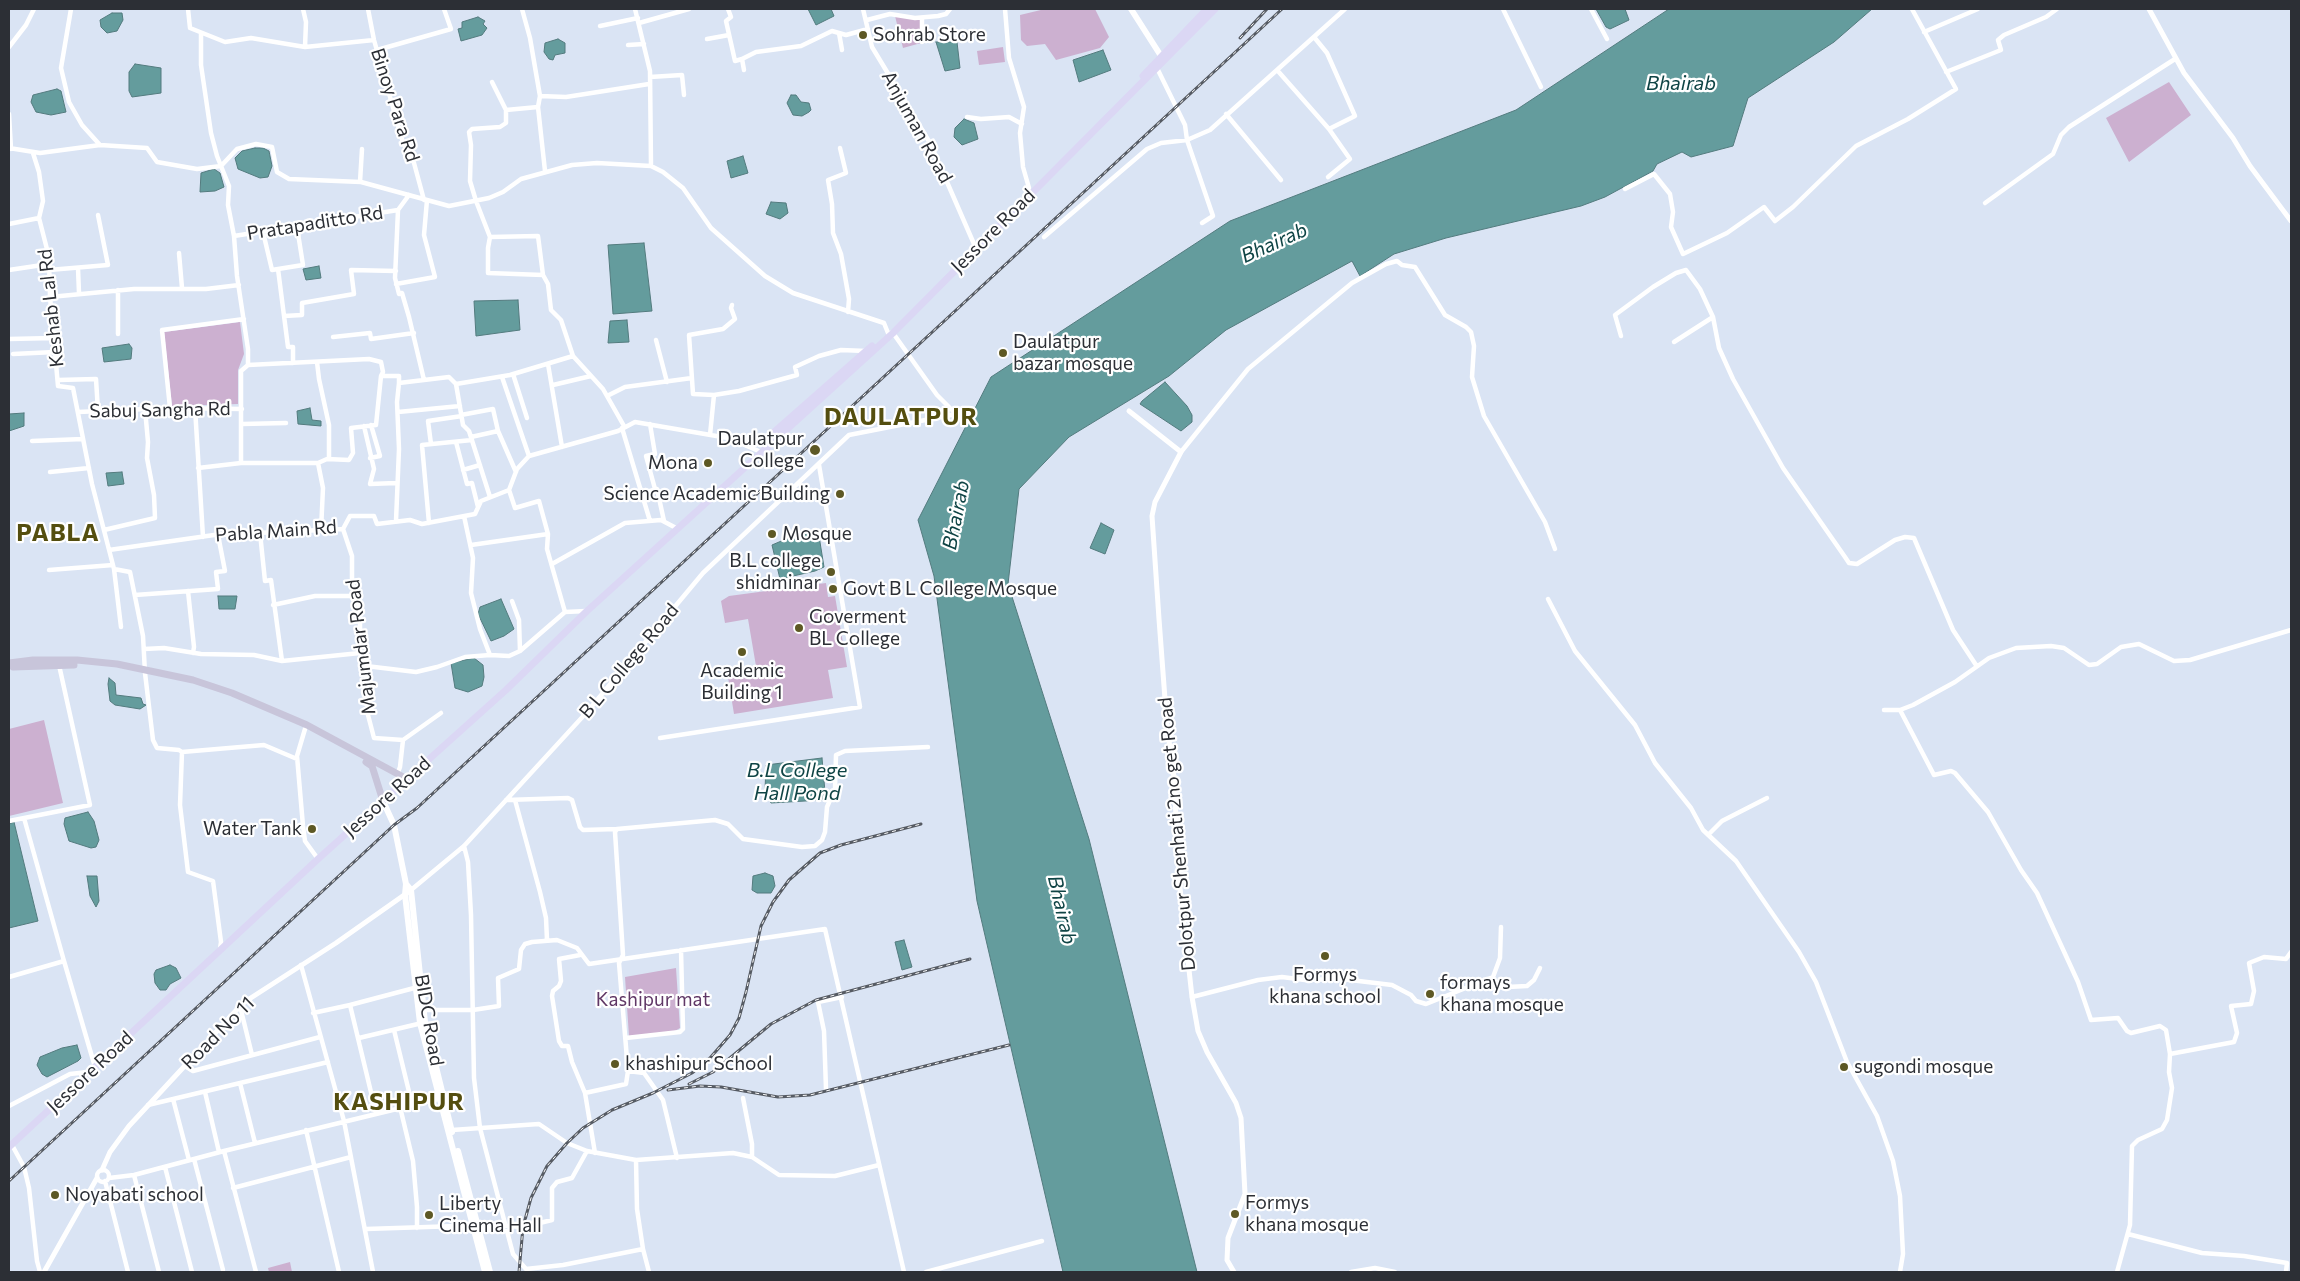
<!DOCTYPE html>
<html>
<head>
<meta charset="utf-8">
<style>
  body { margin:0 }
  #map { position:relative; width:2300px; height:1281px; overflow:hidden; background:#dae4f4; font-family:Commissioner,sans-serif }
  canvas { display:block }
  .frame { position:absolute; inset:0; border:10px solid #2c2f35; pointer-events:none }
</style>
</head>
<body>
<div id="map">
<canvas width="2300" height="1281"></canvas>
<div class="frame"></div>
</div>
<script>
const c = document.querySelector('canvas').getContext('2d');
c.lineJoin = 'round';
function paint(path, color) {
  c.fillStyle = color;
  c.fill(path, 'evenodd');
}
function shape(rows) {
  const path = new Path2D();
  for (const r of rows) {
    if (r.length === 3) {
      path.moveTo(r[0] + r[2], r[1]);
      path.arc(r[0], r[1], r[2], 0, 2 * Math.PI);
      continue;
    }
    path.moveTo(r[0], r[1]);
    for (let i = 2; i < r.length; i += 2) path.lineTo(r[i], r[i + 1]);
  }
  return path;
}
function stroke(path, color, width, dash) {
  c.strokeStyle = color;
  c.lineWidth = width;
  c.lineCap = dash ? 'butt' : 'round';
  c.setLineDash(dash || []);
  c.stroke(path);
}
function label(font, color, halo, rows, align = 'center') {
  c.font = font + ' Commissioner,sans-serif';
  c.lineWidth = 4.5;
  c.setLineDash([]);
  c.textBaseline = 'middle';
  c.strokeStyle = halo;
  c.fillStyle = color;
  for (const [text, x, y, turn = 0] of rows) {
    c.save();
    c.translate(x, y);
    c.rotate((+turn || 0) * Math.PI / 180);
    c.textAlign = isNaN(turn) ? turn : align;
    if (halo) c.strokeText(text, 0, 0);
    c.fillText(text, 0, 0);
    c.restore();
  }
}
const green = shape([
  [1045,9,1095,9,1109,37,1100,48,1056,60,1045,44,1027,46,1021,40,1020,15],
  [895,16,921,19,921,43,903,48],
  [1003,47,1005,62,979,65,977,51],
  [2169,82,2191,115,2129,162,2106,118],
  [240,322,244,354,238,370,238,404,172,406,164,332],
  [826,583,828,597,835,596,847,667,828,670,833,698,734,714,728,677,757,672,748,619,725,623,721,601,729,596],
  [44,720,63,803,9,816,9,729],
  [676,968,680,1028,675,1031,629,1036,625,977],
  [290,1262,292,1272,269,1272,268,1268]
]);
const water = shape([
  [808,9,831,9,834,16,816,25,808,9],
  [1596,9,1625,9,1629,20,1610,29,1606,27,1596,9],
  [1669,9,1872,9,1834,42,1748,98,1733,146,1691,157,1682,152,1657,164,1653,171,1605,197,1581,206,1446,238,1394,254,1360,276,1352,261,1226,330,1169,376,1069,437,1019,489,1008,584,1089,839,1197,1272,1063,1272,977,901,934,576,918,520,991,377,1230,221,1516,110,1669,9],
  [112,13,122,13,123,20,117,31,107,33,101,27,100,20,112,13],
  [478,17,485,21,483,24,487,28,482,35,461,41,458,29,462,28,462,22,478,17],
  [558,39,565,43,565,53,555,55,553,60,549,59,544,52,545,43,558,39],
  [936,42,957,42,960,68,945,71,936,42],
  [1103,50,1111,70,1079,82,1073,60,1103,50],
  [135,64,161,68,161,93,132,97,129,91,129,72,135,64],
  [57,89,61,91,66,112,51,115,36,112,31,102,33,95,57,89],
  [791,95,796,95,801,102,809,103,811,110,809,112,802,116,793,115,787,103,791,95],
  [964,119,974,123,978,139,962,145,954,137,955,128,964,119],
  [255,148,263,148,269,151,272,166,268,177,260,178,238,169,235,158,242,151,255,148],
  [743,156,748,173,731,178,727,161,743,156],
  [214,169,220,173,224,187,215,191,200,192,201,173,214,169],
  [771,202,786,203,788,213,780,219,766,214,771,202],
  [644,243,652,311,613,314,608,245,644,243],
  [319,266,321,278,306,280,303,269,319,266],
  [518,300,520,330,476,336,474,301,518,300],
  [627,320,629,342,608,343,610,321,627,320],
  [129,344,132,348,131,359,104,362,102,348,129,344],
  [1165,382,1187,406,1192,415,1192,422,1181,431,1140,404,1142,401,1165,382],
  [310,408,312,420,321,421,321,426,298,424,297,411,310,408],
  [24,413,24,426,9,431,9,414,24,413],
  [122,472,124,484,108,486,106,473,122,472],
  [1101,523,1114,530,1105,554,1090,548,1101,523],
  [812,533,819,536,824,567,815,571,780,579,772,545,786,539,812,533],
  [218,596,237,596,235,609,219,609,218,596],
  [501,599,514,629,504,636,491,641,478,614,480,607,501,599],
  [474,658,483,665,484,677,482,686,468,692,455,688,451,663,474,658],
  [109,678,115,683,116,695,141,698,143,704,146,705,140,709,115,705,110,701,108,684,109,678],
  [822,758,825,792,822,800,771,803,765,790,766,765,822,758],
  [88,812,94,821,99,840,96,847,91,848,69,841,64,824,65,818,88,812],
  [14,822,38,921,9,928,9,824,14,822],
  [765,873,773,876,775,886,771,893,757,893,752,890,753,876,765,873],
  [87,876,97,876,99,901,96,907,90,896,87,876],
  [904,940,912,967,902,970,895,942,904,940],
  [170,965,176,968,181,978,170,984,166,990,160,990,155,983,154,974,156,970,170,965],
  [77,1045,81,1058,78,1061,47,1077,42,1074,37,1065,40,1057,62,1048,77,1045]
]);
const minor = shape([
  [71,9,61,68,69,102,82,125,100,145],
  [188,9,190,28,225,42,251,38,305,47,374,40],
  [303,9,306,22,305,47],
  [368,9,374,40,403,143,414,163,424,200],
  [635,9,650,71,651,166],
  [728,9,731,17,726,21,735,61,742,59],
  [863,9,872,47,930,143,974,244],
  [1005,9,1009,58,1024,107,1020,133,1023,167,1029,188],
  [1503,9,1541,87],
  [1591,9,1607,39],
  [867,20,890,14,915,18,938,16,946,14,950,9],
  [639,23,689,9],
  [600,26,638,18],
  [1924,32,1978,9],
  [201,33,201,65,211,133,217,156,229,186,228,205,234,236,237,276,248,349,248,365],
  [839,33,842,50],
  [1314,37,1327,53,1355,116,1329,129],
  [707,39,729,35],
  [922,42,922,18],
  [628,45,644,44],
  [9,47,26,25,34,9],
  [377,50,451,29,444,9],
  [1157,68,1185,125,1187,140,1213,216,1202,223],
  [744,70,742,59,756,52,801,46,832,31,846,35,868,29],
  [1277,70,1329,129,1350,159,1328,177],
  [1946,72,2001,50,1998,40,2004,35,2046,17,2057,9],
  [650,77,682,75,684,95],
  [492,82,506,110,538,107,540,96,536,73,530,38,522,9],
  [540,96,566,97,649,84],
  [538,107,545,171],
  [506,110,506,123,500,127,472,129,469,132,471,145,470,181,476,201,490,237,488,248,488,273,543,275,548,284,551,310,561,320,573,356,603,389,624,426],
  [9,114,11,149],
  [1226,114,1281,180],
  [967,117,981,119,1009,117,1022,124],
  [9,148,40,153,100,145,147,148,157,162,197,169,221,166,237,149,256,144,272,147,277,172,289,179,361,182,449,206,489,198,503,192,521,179,572,165,597,163,651,166,663,172,683,188,711,228,765,276,793,293,884,323,888,333,893,333,937,395,956,414],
  [840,148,846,173,828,180,832,204,833,233,841,254,849,299,848,312],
  [33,153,39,172,43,201,39,218,49,257,50,297,58,386,73,388,92,484,114,569,130,572,143,636,145,673,153,740,157,748,179,750,182,752,180,805,188,872,213,881,221,942,220,949],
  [360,182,362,149],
  [1625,189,1654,174,1670,194,1673,212,1671,227,1683,254,1727,233,1764,207,1775,221,1793,207,1856,146,1908,119,1956,89,1912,9],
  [1985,203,2053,154,2061,135,2069,127,2175,59],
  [398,210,395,278,399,294,402,293,409,317,424,380],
  [9,224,39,218],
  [263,232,272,270,278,269,288,347,293,347,293,363],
  [234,236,398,210,409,195],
  [490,237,538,236,543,275],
  [1044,237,1147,149,1161,143,1187,140,1210,130,1345,9],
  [179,253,182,288],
  [78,268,79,293],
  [278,269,303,265,297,227],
  [9,270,49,264],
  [49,270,108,265,98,215],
  [396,284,435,277,424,235,427,200],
  [118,290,118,334],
  [50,297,134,289,206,289,239,285],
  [284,316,302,315,302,303,354,294,351,270,396,271],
  [1621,336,1615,315,1653,287,1676,273,1686,270,1700,289,1713,317,1719,348,1733,379,1783,468,1845,557,1849,563,1857,564,1895,540,1905,537,1914,538,1953,630,1976,665],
  [333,337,370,333,371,339,414,333],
  [9,339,54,338],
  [656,340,667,382],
  [1674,342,1713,317],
  [13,354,55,352],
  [317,362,319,379,329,425,329,459],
  [548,364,562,447],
  [513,374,527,418],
  [502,377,529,456],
  [58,380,96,379,98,411],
  [456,384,510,375,573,356],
  [456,384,463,425,469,431,490,497],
  [553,385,591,376],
  [714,395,739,391,797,375,795,367,819,356,841,350,866,351],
  [607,396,625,387,692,378],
  [170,408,162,330,244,319],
  [195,408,203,537],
  [78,412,170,408,242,409],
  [398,412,460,406],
  [461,415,493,409,498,431,516,472],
  [242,424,286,423],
  [650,424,655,454,646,456,655,489],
  [364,426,374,469,370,484,396,483],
  [622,428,650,521],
  [710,435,714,395,693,394,689,335,723,329,735,319,731,308,732,305],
  [471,437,498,431],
  [32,441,83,439],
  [456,442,467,484,472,483,478,507],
  [431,444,428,421,462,416],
  [1181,452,1248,369,1352,283,1386,264,1397,261,1402,265,1415,267,1445,315,1466,327,1471,332,1474,346,1472,377,1484,416,1545,522,1555,549],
  [370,458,380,456,371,425],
  [318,463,327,459,349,460,353,453,351,428,376,425,381,376],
  [198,468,241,463],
  [463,470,480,465],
  [50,472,89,468],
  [509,490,517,469,529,456,618,431,635,422,728,438,761,452],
  [509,490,515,508,539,501,548,534,547,549,565,612],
  [643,493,657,489,664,521],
  [464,516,473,558,471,593,480,629,490,655],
  [396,521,399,449,397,402,399,383],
  [429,523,422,445,472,440],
  [343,529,352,556,352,582,360,611,360,653,366,666,368,715,374,738,403,740],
  [343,529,350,516,374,516,377,524,410,520,422,524,475,514,481,501,509,490],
  [104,530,155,518,154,495,147,458,148,442,145,409],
  [321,530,323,488,318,463,241,463,241,371,248,365,369,359,381,362,383,372,381,376,399,376,399,383,449,377,456,384],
  [260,533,265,581,271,580,282,661],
  [471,545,548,534],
  [109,550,214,535,343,529],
  [552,564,625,523,661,520,678,529],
  [114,569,121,627],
  [49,570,113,565],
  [188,591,194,647,193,653],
  [135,595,218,589,216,572,225,571,218,535],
  [1548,599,1575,651,1635,725,1655,763,1691,808,1703,830,1736,861,1799,952,1816,982,1847,1062,1877,1116,1893,1161,1900,1196,1903,1254,1900,1272],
  [512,601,519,620,520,651],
  [273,605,315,596,356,596],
  [144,649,164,648,201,654,254,655,282,661,360,653],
  [366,666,416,672,437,667,465,657,490,655,509,656,520,651,565,612,586,611],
  [1884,710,1900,710,1913,705,1955,682,1989,658,2016,648,2051,646,2064,648,2089,665,2097,664,2121,647,2139,644,2174,661,2190,660,2291,630],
  [1900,710,1934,775,1951,771,1955,773,1988,812,2021,870,2037,893,2078,982,2091,1020,2118,1018,2127,1031,2131,1033,2160,1026,2166,1030,2170,1054,2169,1072,2172,1088,2167,1120,2162,1129,2138,1140,2132,1146,2130,1225,2117,1272],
  [305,729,297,756,303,826,305,841,318,859],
  [660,738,860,707,819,465],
  [182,752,264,745,297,759],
  [397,775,400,767,403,740,441,713],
  [506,800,568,798,572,800,580,827,583,830,617,829],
  [515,800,540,892,546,918,547,940],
  [24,818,64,961],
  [9,821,90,805,59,665],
  [1708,835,1722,821,1767,798],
  [464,846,468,862,471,915,474,1078,480,1128,513,1254,526,1269,563,1265,643,1249],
  [411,890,464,846,486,822,587,712,703,573,849,435,956,414],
  [580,955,559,959,561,981,559,986,553,991,552,996,559,1041,562,1046,568,1046,572,1062,585,1093,595,1153],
  [301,965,344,1121,373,1272],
  [9,977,64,961,95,1067],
  [1475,986,1488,988,1527,986,1534,980,1540,968],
  [1192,997,1258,980,1282,977,1305,980,1342,979,1392,985,1411,995,1416,1001,1426,1004,1493,977,1500,958,1501,927],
  [350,1005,418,987],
  [240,1006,252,1055],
  [423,1010,473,1010,499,1006,498,978,519,969,521,950,525,944,532,942,557,940,577,948,589,964,825,929,904,1272],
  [313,1013,350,1005,376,1113],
  [394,1030,412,1104],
  [359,1038,422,1023],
  [626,1038,680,1032,683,1029,681,950],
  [2170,1054,2234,1042,2237,1033,2231,1006,2251,1004,2254,991,2249,963,2264,957,2286,959,2291,952],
  [185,1066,193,1071,320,1037],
  [240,1083,255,1143],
  [826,1089,824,1031,818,1002,842,997],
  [205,1092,219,1152],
  [585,1093,626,1084,628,1071],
  [743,1098,752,1144,752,1157],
  [173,1099,189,1160],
  [148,1105,328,1062],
  [9,1106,70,1074,88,1072],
  [400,1107,413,1161,417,1207,417,1228],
  [306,1130,339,1272],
  [452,1130,539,1124,567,1143,587,1151,636,1160,733,1153,752,1157,779,1175,835,1176,879,1165],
  [12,1145,24,1167,29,1188,37,1261,40,1272],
  [224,1151,256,1272],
  [677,1158,663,1100,644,1073,628,1071,619,963,623,955,615,832,617,829,715,820,728,824,743,839,802,847,815,846,822,840,825,832,827,807,835,789,836,755,845,751,928,747],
  [194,1159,223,1270],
  [636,1160,637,1209,643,1249,649,1272],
  [165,1167,192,1272],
  [103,1176,6],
  [134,1175,159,1272],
  [109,1178,134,1175,224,1151,442,1098],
  [105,1181,128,1272],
  [233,1188,351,1157],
  [366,1229,488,1225,523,1227,552,1220,552,1188,557,1182,572,1178,587,1151],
  [2128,1234,2202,1253,2244,1256,2287,1263,2286,1272],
  [926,1272,1042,1241],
  [1351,1272,1375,1268,1395,1272]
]);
const tertiary = shape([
  [2149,9,2184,73,2233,138,2250,166,2291,221],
  [1129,411,1181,452,1155,502,1152,516,1159,619,1167,726,1174,777,1179,879,1192,997,1198,1031,1207,1052,1236,1103,1241,1118,1245,1194,1228,1238,1227,1260,1234,1272],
  [102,1170,110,1152,129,1126,243,1003,336,943,407,893],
  [44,1272,97,1178]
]);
const secondary = shape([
  [1131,9,1161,56],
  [383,801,394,825,406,884,405,895,420,1023,485,1272],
  [406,884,411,890,425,1022,452,1132],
  [458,1151,490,1272]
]);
const primary = shape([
  [9,663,33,660,77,660,117,664,193,680,232,693,307,725,407,779],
  [13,667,74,665],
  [366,762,372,766,383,801]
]);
const trunk = shape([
  [1143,76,1207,9],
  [767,449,764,441,872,346],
  [9,1147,318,859,506,690,587,611,893,333,1215,9]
]);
const rail = shape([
  [1240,38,1267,9],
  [689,1084,713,1072,771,1024,816,1000,970,959],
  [668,1090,700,1086,721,1087,778,1097,810,1095,1009,1045],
  [9,1181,394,825,417,808,1282,9],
  [519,1272,523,1227,531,1198,547,1166,567,1143,583,1128,612,1110,653,1093,692,1073,710,1058,730,1035,739,1018,746,992,761,926,773,902,789,880,820,853,841,845,921,824]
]);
const markers = [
  [863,35,5,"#5d5824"],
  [1003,353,5,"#5d5824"],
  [815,450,6,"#5d5824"],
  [708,463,5,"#5d5824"],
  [840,494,5,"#5d5824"],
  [772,534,5,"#5d5824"],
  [831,572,5,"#5d5824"],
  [833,589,5,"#5d5824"],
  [799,628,5,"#5d5824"],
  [742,652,5,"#5d5824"],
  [312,829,5,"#5d5824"],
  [1325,956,5,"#5d5824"],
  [1430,994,5,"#5d5824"],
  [615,1064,5,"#5d5824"],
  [1844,1067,5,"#5d5824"],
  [55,1195,5,"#5d5824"],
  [1235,1214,5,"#5d5824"],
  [429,1215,5,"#5d5824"]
];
const poiNames = [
  ["Sohrab Store",873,35],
  ["Daulatpur",1013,342],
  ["bazar mosque",1013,364],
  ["Daulatpur",804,439,"right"],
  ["College",804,461,"right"],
  ["Mona",698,463,"right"],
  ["Science Academic Building",830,494,"right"],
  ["Mosque",782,534],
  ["B.L college",821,561,"right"],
  ["shidminar",821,583,"right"],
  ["Govt B L College Mosque",843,589],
  ["Goverment",809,617],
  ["BL College",809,639],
  ["Academic",742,671,"center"],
  ["Building 1",742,693,"center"],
  ["Water Tank",302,829,"right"],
  ["Formys",1325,975,"center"],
  ["khana school",1325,997,"center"],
  ["formays",1440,983],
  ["khana mosque",1440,1005],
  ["khashipur School",625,1064],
  ["sugondi mosque",1854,1067],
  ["Noyabati school",65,1195],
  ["Formys",1245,1203],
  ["khana mosque",1245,1225],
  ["Liberty",439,1204],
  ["Cinema Hall",439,1226]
];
const streetNames = [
  ["Binoy Para Rd",395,105,72],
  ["Anjuman Road",917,127,61],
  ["Pratapaditto Rd",315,223,-9],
  ["Jessore Road",993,231,-45],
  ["Keshab Lal Rd",51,308,-96],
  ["Sabuj Sangha Rd",160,410,-1],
  ["Pabla Main Rd",276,531,-4],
  ["Majumdar Road",361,647,-97],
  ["B L College Road",629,661,-50],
  ["Jessore Road",387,797,-42],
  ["Dolotpur Shenhati 2no get Road",1177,834,-95],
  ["BIDC Road",429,1020,80],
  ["Road No 11",218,1033,-45],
  ["Jessore Road",90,1072,-43]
];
const parkNames = [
  ["Kashipur mat",653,1000]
];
const waterNames = [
  ["Bhairab",1681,83],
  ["Bhairab",1274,243,-24],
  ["Bhairab",956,515,-79],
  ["B.L College",797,770],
  ["Hall Pond",797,793],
  ["Bhairab",1062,910,77]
];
const districtNames = [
  ["DAULATPUR",901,417],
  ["PABLA",58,533],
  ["KASHIPUR",399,1102]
];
paint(green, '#ccb0d0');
paint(water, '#649c9d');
stroke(water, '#537b7e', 1);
stroke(minor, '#fff', 4.5);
stroke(tertiary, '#fff', 5);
stroke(secondary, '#fff', 6);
stroke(primary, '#c8c5da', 7);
stroke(trunk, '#dbd7f4', 7);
stroke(rail, '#565b63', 3);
stroke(rail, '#fff', 1, [4]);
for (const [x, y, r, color] of markers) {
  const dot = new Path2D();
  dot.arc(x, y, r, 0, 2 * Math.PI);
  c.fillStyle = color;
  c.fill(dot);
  stroke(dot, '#fff', 2);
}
label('19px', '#2c2f35', '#fff', poiNames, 'left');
label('19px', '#2c2f35', '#fff', streetNames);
label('19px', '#603866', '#fff', parkNames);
label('italic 20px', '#0f4445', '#fff', waterNames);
c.letterSpacing = '1px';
label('bold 24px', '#544e0f', '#fff', districtNames);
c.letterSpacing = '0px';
</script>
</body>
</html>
